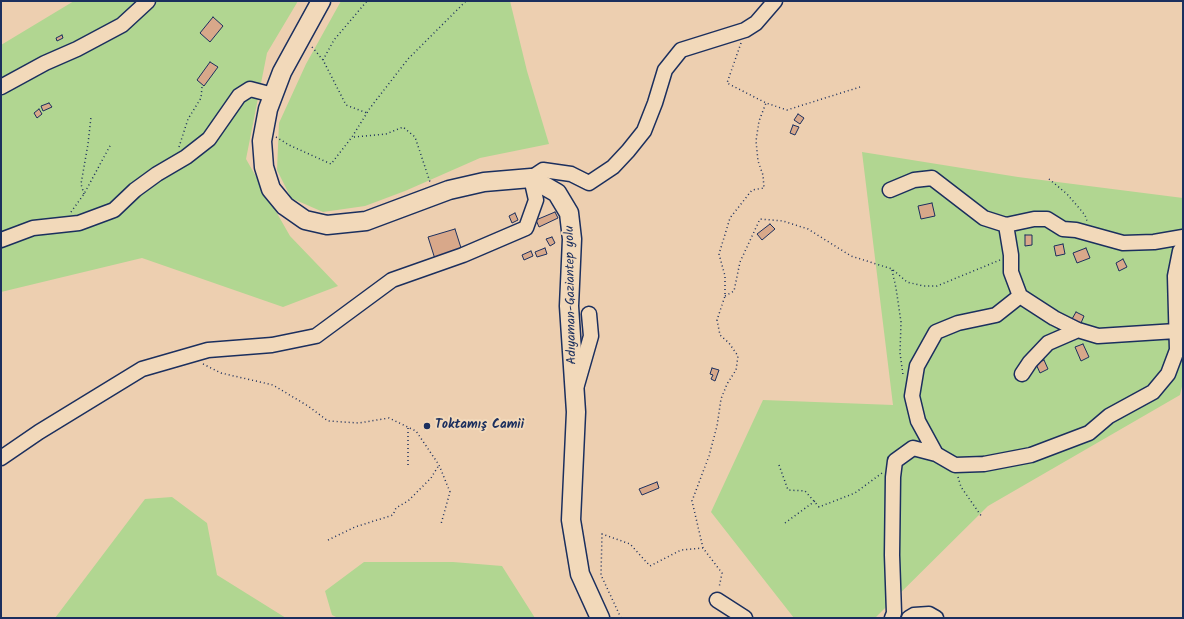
<!DOCTYPE html>
<html>
<head>
<meta charset="utf-8">
<style>
  body { margin:0 }
  #map { position:relative; width:1184px; height:619px; overflow:hidden; background:#edcfb0; font-family:Kalam,sans-serif }
  canvas { display:block }
  .frame { position:absolute; inset:0; border:2px solid #1b2f5e; pointer-events:none }
</style>
</head>
<body>
<div id="map">
<canvas width="1184" height="619"></canvas>
<div class="frame"></div>
</div>
<script>
const c = document.querySelector('canvas').getContext('2d');
c.lineJoin = 'round';
function paint(path, color) {
  c.fillStyle = color;
  c.fill(path, 'evenodd');
}
function shape(rows) {
  const path = new Path2D();
  for (const r of rows) {
    path.moveTo(r[0], r[1]);
    for (let i = 2; i < r.length; i += 2) path.lineTo(r[i], r[i + 1]);
  }
  return path;
}
function stroke(path, color, width, dash) {
  c.strokeStyle = color;
  c.lineWidth = width;
  c.lineCap = dash ? 'butt' : 'round';
  c.setLineDash(dash || []);
  c.stroke(path);
}
function label(font, color, halo, rows, align = 'center') {
  c.font = font + ' Kalam,sans-serif';
  c.lineWidth = 4;
  c.setLineDash([]);
  c.textBaseline = 'middle';
  c.strokeStyle = halo;
  c.fillStyle = color;
  for (const [text, x, y, turn = 0] of rows) {
    c.save();
    c.translate(x, y);
    c.rotate((+turn || 0) * Math.PI / 180);
    c.textAlign = isNaN(turn) ? turn : align;
    if (halo) c.strokeText(text, 0, 0);
    c.fillText(text, 0, 0);
    c.restore();
  }
}
const green = shape([
  [74,1,298,1,267,53,246,159,290,236,338,286,283,307,142,258,1,292,1,45],
  [341,1,510,1,527,71,549,144,480,158,405,191,365,206,323,212,291,198,277,170,279,123,306,64],
  [862,152,1018,177,1183,198,1183,382,1180,395,988,506,875,618,794,618,711,512,763,400,893,405],
  [172,497,207,523,217,575,286,618,55,618,145,499],
  [364,562,453,562,502,566,535,618,338,618,332,615,325,591]
]);
const building = shape([
  [213,17,223,26,210,42,200,33,213,17],
  [62,35,63,38,57,41,56,38,62,35],
  [210,62,218,67,204,86,197,80,210,62],
  [49,103,52,107,43,111,41,106,49,103],
  [39,109,42,114,37,118,34,113,39,109],
  [798,114,804,118,800,124,794,120,798,114],
  [793,125,799,127,795,135,790,133,793,125],
  [932,203,935,216,921,219,918,206,932,203],
  [555,212,558,218,539,227,536,220,555,212],
  [515,213,518,220,512,223,509,216,515,213],
  [770,224,775,229,762,240,757,234,770,224],
  [455,229,462,251,435,259,428,237,455,229],
  [1025,235,1032,235,1032,245,1025,246,1025,235],
  [552,237,555,243,550,246,546,239,552,237],
  [1063,244,1065,254,1056,256,1054,246,1063,244],
  [545,248,547,254,537,257,535,252,545,248],
  [1086,248,1090,258,1077,263,1073,253,1086,248],
  [531,251,533,256,524,260,522,255,531,251],
  [1123,259,1127,267,1119,271,1116,263,1123,259],
  [1076,312,1084,316,1081,323,1072,319,1076,312],
  [1083,344,1089,357,1081,361,1075,347,1083,344],
  [1044,360,1048,369,1040,373,1036,364,1044,360],
  [712,368,719,370,715,381,711,379,713,375,710,374,712,368],
  [657,482,659,488,642,495,639,489,657,482]
]);
const path = shape([
  [741,43,727,83,766,103,787,110,860,87],
  [312,47,323,60,346,105,367,113],
  [323,60,334,40,367,1],
  [276,137,289,145,331,164,352,137,370,108,408,59,466,1],
  [354,137,386,134,403,127,415,137,430,182],
  [179,147,188,119,201,98,202,87],
  [1049,179,1067,194,1085,215,1087,221],
  [84,194,81,184,88,144,91,117],
  [71,212,84,194,111,144],
  [892,270,896,288,901,322,900,353,903,375],
  [725,296,734,291,740,262,760,219,783,221,808,229,851,256,892,269,907,282,923,286,937,286,1000,260],
  [203,364,221,373,273,385,308,406,328,421,359,423,389,418,416,431,439,465,450,492,441,524],
  [408,428,408,468],
  [779,465,788,490,805,491,819,507,855,493,882,473],
  [958,477,961,487,982,517],
  [785,523,815,501],
  [328,540,355,527,393,515,396,508,408,501,431,478,439,465],
  [703,548,692,501,709,456,717,426,721,399,727,384,736,370,738,356,729,343,720,335,717,320,725,296,725,276,719,254,730,218,752,190,764,188,763,175,758,161,756,141,759,121,766,103],
  [621,618,601,575,602,534,630,544,650,566,681,550,703,548,722,573,719,588]
]);
const minor = shape([
  [1,87,45,63,77,49,122,25,148,1],
  [890,190,914,180,932,178,984,218,1006,225],
  [1,240,33,228,79,223,114,210,135,190,157,174,186,157,209,139,239,96,250,89,273,95],
  [1176,331,1098,336,1078,330,1054,318,1020,296,1011,272,1011,255,1006,225,1034,219,1047,219,1063,229,1076,230,1123,243,1154,242,1183,237],
  [1022,374,1030,362,1048,343,1078,330],
  [577,385,591,336,589,314],
  [936,454,918,421,912,396,917,366,936,332,958,323,996,315,1020,296],
  [1,458,39,432,142,369,208,350,272,345,316,336,392,280,463,255,526,228,536,200,531,178,543,170,571,174,589,183,613,167,628,151,644,131,655,103,665,70,681,50,745,30,756,23,775,1],
  [717,600,745,618],
  [892,618,894,613,892,555,893,477,895,461,913,448,936,454,955,465,984,464,1031,455,1089,433,1109,416,1153,392,1168,374,1177,350,1175,276,1180,251,1183,248],
  [909,618,914,615,929,614,936,618]
]);
const major = shape([
  [321,1,282,72,268,109,262,141,264,167,271,189,285,206,305,220,327,225,366,221,449,190,484,182,531,178,557,193,569,213,572,239,569,306,576,412,571,520,580,574,600,618]
]);
const markers = [
  [427,426,4,"#1b2f5e"]
];
const streetNames = [
  ["Adıyaman-Gaziantep yolu",572,295,-91]
];
const poiNames = [
  ["Toktamış Camii",435,426]
];
paint(green, '#b1d691');
paint(building, '#d8a88a');
stroke(building, '#1b2f5e', 1);
stroke(minor, '#1b2f5e', 17);
stroke(major, '#1b2f5e', 21);
stroke(path, '#1b2f5e', 1.5, [1, 3]);
stroke(minor, '#f2d9ba', 14);
stroke(major, '#f2d9ba', 18);
for (const [x, y, r, color] of markers) {
  const dot = new Path2D();
  dot.arc(x, y, r, 0, 2 * Math.PI);
  c.fillStyle = color;
  c.fill(dot);
  stroke(dot, '#f2d9ba', 1.5);
}
label('13px', '#1b2f5e', '#f2d9ba', streetNames);
label('bold 13px', '#1b2f5e', '#f2d9ba', poiNames, 'left');
</script>
</body>
</html>
